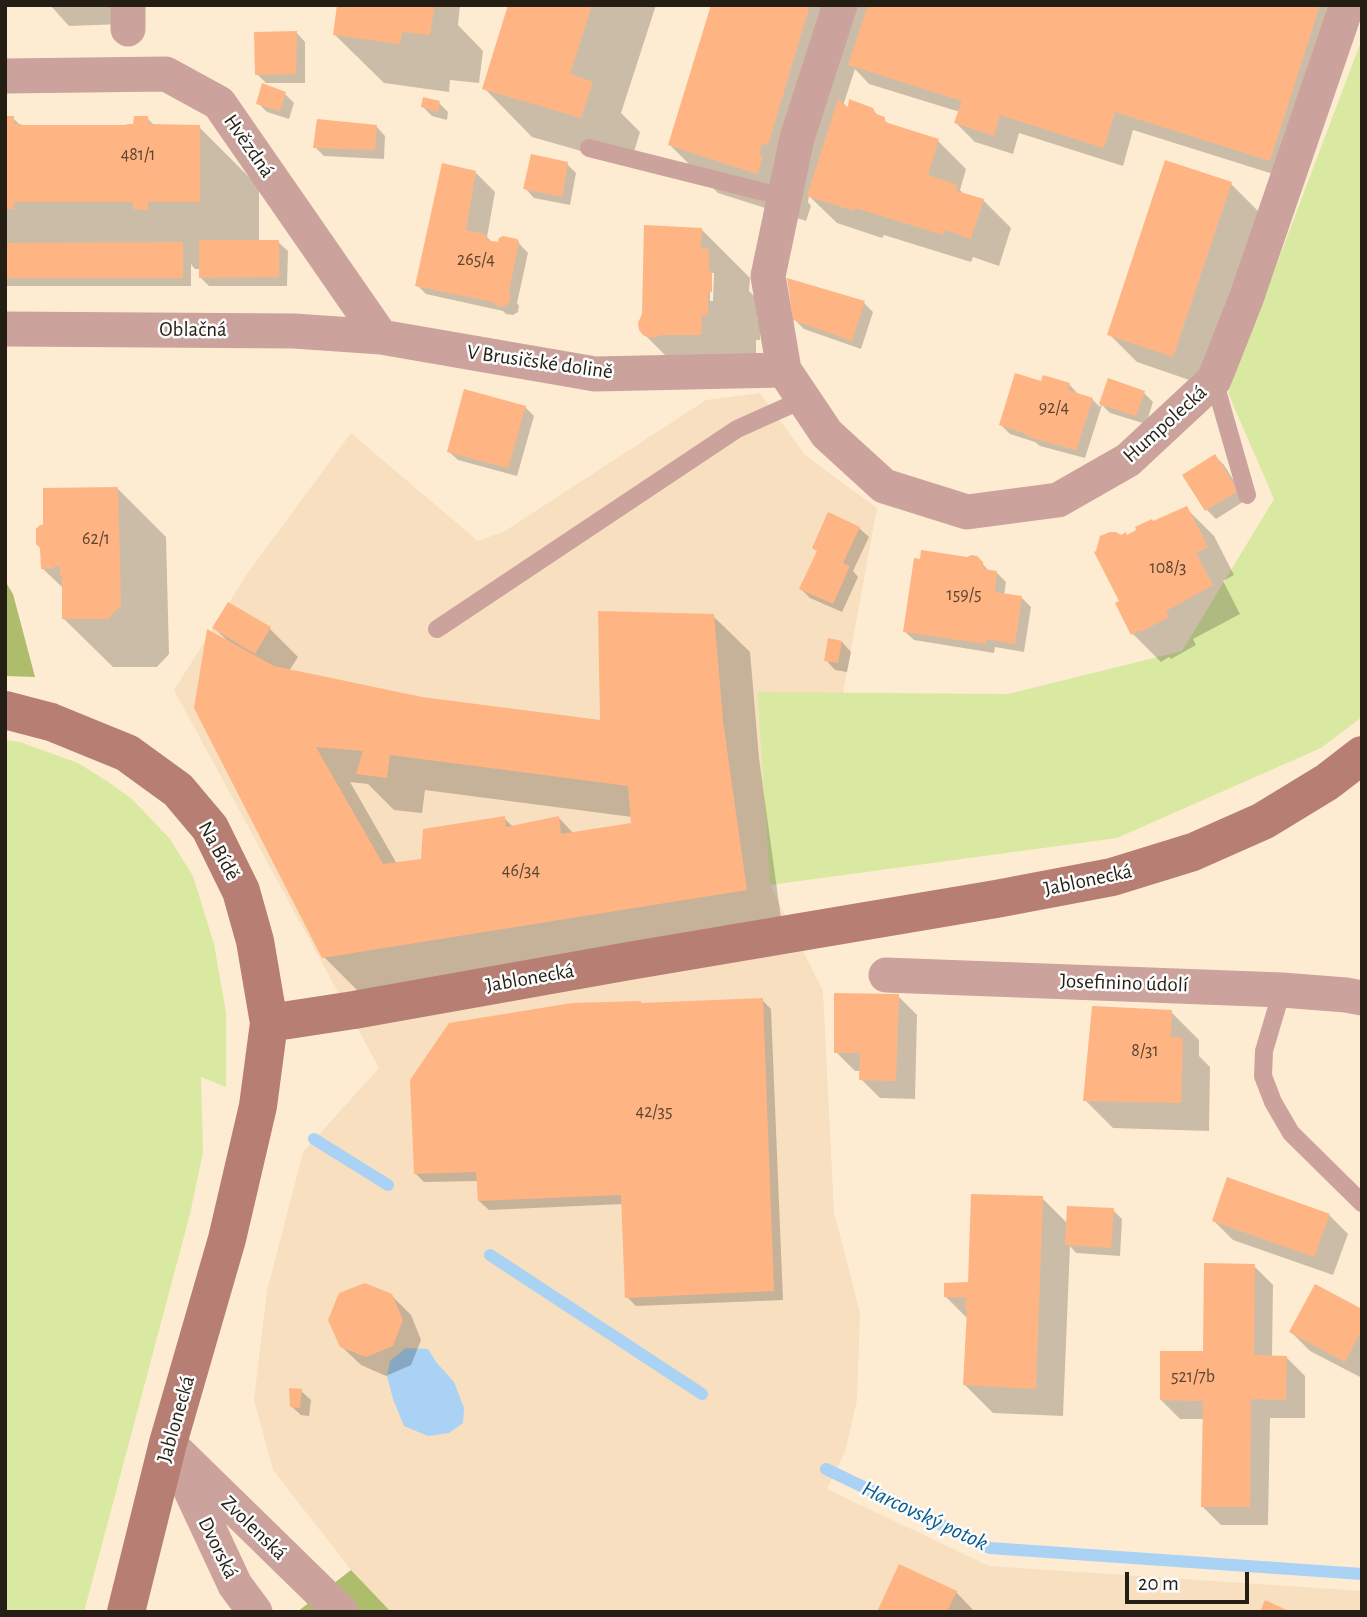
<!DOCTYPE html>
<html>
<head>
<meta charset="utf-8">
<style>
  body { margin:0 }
  #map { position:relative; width:1367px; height:1617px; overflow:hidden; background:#feecd2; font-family:"Alegreya Sans",sans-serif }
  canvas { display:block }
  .frame { position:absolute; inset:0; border:7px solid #241e14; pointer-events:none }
  .scale { position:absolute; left:1125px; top:1572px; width:124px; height:32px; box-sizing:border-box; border:4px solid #241e14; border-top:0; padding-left:9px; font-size:21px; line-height:24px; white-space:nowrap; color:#241e14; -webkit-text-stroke:5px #fcfcfc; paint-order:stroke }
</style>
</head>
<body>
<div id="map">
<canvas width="1367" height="1617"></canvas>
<div class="frame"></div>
<div class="scale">20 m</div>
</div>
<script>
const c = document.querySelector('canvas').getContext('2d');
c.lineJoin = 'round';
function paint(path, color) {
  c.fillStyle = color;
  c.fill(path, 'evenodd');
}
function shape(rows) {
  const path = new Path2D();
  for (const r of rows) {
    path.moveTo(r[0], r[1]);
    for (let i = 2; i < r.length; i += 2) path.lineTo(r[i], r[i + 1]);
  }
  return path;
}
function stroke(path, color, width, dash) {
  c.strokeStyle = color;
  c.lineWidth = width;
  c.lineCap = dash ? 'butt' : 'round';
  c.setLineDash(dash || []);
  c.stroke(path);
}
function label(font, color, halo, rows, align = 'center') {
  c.font = font + ' "Alegreya Sans",sans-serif';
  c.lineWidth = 5;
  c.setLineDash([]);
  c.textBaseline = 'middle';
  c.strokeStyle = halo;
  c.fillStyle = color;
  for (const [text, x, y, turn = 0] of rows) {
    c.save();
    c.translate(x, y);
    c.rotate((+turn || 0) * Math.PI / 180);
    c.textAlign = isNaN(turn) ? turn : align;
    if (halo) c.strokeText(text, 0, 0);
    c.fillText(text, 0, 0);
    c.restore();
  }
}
const built = shape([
  [760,393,805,455,877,508,843,693,757,693,770,885,823,991,834,1212,860,1313,857,1400,845,1452,827,1489,989,1566,1362,1591,1362,1612,391,1612,351,1570,273,1470,254,1400,267,1291,303,1152,379,1068,174,690,249,571,351,433,478,541,505,531,706,400]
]);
const green = shape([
  [1362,39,1362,717,1321,748,1117,838,770,885,757,692,1008,694,1182,651,1274,499,1228,393],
  [5,740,20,742,78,763,107,781,132,799,170,839,193,876,214,944,226,1013,226,1087,201,1077,203,1152,190,1214,84,1612,5,1612]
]);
const forest = shape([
  [5,581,13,594,35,677,5,676],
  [351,1570,391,1612,297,1612]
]);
const water = shape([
  [406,1348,428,1349,436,1362,454,1382,464,1408,463,1423,449,1433,428,1436,404,1426,393,1399,387,1376,390,1361]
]);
const shadow = shape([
  [50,5,122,5,123,24,69,26],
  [339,5,460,5,458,25,483,51,479,83,450,80,449,92,384,83,335,35],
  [510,5,656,5,621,113,640,132,630,165,532,137,484,88],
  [713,5,1345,5,1289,179,1133,130,1123,166,1019,133,1013,154,975,142,956,123,960,112,869,84,855,69,843,106,849,111,872,110,890,125,938,141,966,169,960,190,965,195,983,200,1011,228,999,266,973,257,971,262,884,235,882,238,837,223,809,196,808,202,811,206,806,221,718,193,670,145],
  [296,32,305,42,305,83,266,83,257,74],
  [285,94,294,103,289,119,267,112,258,103],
  [439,103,448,112,447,120,432,116,423,107],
  [5,118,13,118,22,127,135,126,147,118,155,126,199,127,259,187,259,242,278,242,288,251,287,286,209,286,200,277,200,269,195,269,191,264,191,286,5,286],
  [376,126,385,136,384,159,324,156,315,147],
  [567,164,576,173,570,205,534,198,525,188],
  [476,173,495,192,487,237,493,243,500,244,516,240,528,253,517,303,519,306,518,312,513,315,506,314,503,311,426,294,417,285],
  [1231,184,1259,212,1201,384,1137,362,1109,334],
  [701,229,750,278,749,291,757,299,757,319,760,321,760,340,756,340,756,363,693,383,643,333],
  [710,273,714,273,713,301,710,301],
  [864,303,873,312,861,349,804,329,794,319],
  [1109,380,1144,393,1153,402,1146,424,1110,413,1102,405,1085,458,1040,446,1035,442,1010,434,1001,425,1042,383,1069,384,1078,394,1092,399,1100,407],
  [525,407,534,416,517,476,458,460,448,451],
  [1215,456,1224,465,1246,500,1216,519,1207,510,1185,476],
  [118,489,166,537,169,654,157,667,113,667,64,619,64,589,42,568,42,547],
  [1186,508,1214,536,1234,575,1223,581,1240,614,1193,639,1196,645,1171,659,1169,657,1161,662,1133,634,1121,602,1128,537],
  [829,514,859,528,869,537,853,571,858,577,842,612,810,598,801,589,818,552,814,548],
  [977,558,990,572,997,573,1006,582,1004,595,1021,597,1031,607,1024,652,995,647,994,653,914,640,904,631,967,559],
  [713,616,750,652,759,758,782,926,360,993,324,957,229,642,214,628,270,629,298,657,289,671,421,698,602,722],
  [350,782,368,784,394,810,422,813,425,790,632,817,633,824,574,834,559,818,513,827,504,818,423,860,397,864],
  [842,642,851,652,847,672,835,670,826,660],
  [898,996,917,1015,915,1099,880,1098,861,1079,861,1071,855,1071,836,1052],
  [762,1000,771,1009,783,1300,636,1306,627,1297,623,1204,489,1210,479,1201,478,1181,424,1182,415,1173],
  [1171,1012,1199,1040,1199,1056,1210,1067,1209,1131,1113,1128,1085,1100],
  [1042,1198,1068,1224,1113,1210,1122,1219,1120,1256,1076,1253,1070,1246,1063,1416,993,1413,965,1385,968,1319,946,1297,970,1284],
  [1329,1215,1348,1234,1333,1275,1233,1240,1214,1221],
  [1254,1266,1273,1285,1272,1357,1286,1357,1305,1376,1305,1418,1270,1418,1268,1525,1221,1525,1202,1506,1204,1419,1180,1419,1161,1400,1205,1353],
  [391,1295,411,1315,421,1340,411,1365,386,1376,361,1365,341,1346],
  [1362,1311,1362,1378,1310,1351,1291,1332],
  [301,1391,311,1400,309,1416,301,1415,291,1406],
  [956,1592,975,1612,879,1612]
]);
const stream = shape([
  [314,1139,388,1185],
  [490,1255,702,1394],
  [826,1469,990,1548,1362,1574]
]);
const building = shape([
  [337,5,435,5,430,35,402,32,400,44,333,35],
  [508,5,592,5,570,74,593,82,581,118,482,89],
  [711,5,810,5,768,145,762,144,759,155,763,156,757,174,668,145],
  [868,5,1320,5,1270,161,1115,112,1104,148,1000,115,994,136,954,123,962,101,848,65],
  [297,31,296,74,255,75,254,32],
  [262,83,286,92,280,111,256,104],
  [423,97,440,101,438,112,421,107],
  [838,99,848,107,849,99,873,108,876,114,885,117,885,122,939,139,928,175,958,185,953,203,957,191,984,199,971,239,945,230,943,235,856,208,854,211,807,196],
  [5,116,14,116,14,124,22,124,21,125,126,125,127,124,133,124,134,116,148,116,149,124,200,125,200,202,148,202,148,210,133,209,133,202,14,202,14,209,5,209],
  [317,119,377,125,375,150,313,148],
  [531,154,568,162,562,197,523,189],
  [1165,160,1232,182,1173,357,1107,335],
  [442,163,476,171,466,230,487,235,486,240,498,242,499,238,503,236,517,239,519,242,509,292,511,295,509,303,503,307,495,305,493,302,415,286],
  [644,225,702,228,701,248,709,249,709,271,712,271,712,292,708,292,708,315,702,315,701,335,662,335,653,338,644,336,639,330,638,323,642,314],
  [199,240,279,240,279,277,199,278],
  [183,242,183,278,5,278,5,243],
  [787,278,865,301,852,341,793,320],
  [1015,373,1041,381,1043,375,1070,383,1068,390,1093,398,1076,450,1029,437,1024,433,999,425],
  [1108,378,1145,391,1136,416,1099,404],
  [464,389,526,406,508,468,447,452],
  [1215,454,1238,491,1205,511,1182,475],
  [118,487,121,605,108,619,62,619,62,576,60,576,60,566,55,566,54,568,41,569,40,548,36,544,36,529,40,525,43,525,43,488],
  [1187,506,1208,547,1196,553,1213,585,1166,611,1169,617,1141,632,1140,630,1131,635,1115,603,1119,601,1094,552,1096,551,1100,536,1110,532,1116,532,1121,535,1126,532,1127,535,1136,530,1135,527,1152,519,1153,521],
  [828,512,860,527,843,563,850,566,833,604,799,589,817,551,812,548],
  [921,550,967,557,971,555,977,556,983,562,984,569,997,571,995,592,1022,596,1015,644,986,639,986,644,903,632,914,558,920,559],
  [228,602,271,627,255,654,212,628],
  [598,611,714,614,723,721,747,890,322,958,194,708,207,629,274,666,422,697,600,720],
  [316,747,363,751,356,774,387,778,390,755,628,786,631,823,561,834,559,816,506,827,505,816,423,829,421,859,383,864],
  [828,638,842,641,838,663,824,661],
  [834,993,899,994,896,1081,859,1080,860,1053,834,1053],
  [763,998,774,1291,625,1298,621,1195,478,1201,476,1172,414,1174,410,1080,449,1023,572,1003,641,1001,641,1003],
  [1092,1006,1172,1010,1171,1037,1183,1038,1181,1103,1083,1101],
  [1227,1177,1330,1214,1314,1257,1212,1221],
  [971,1194,1043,1196,1036,1389,963,1385,967,1310,964,1304,968,1298,944,1297,944,1283,968,1282],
  [1067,1206,1114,1208,1111,1248,1065,1245],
  [1204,1263,1255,1264,1254,1355,1287,1356,1286,1400,1251,1399,1250,1507,1201,1507,1203,1401,1160,1400,1160,1351,1203,1351],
  [365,1283,392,1294,403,1320,393,1346,366,1357,340,1347,328,1320,339,1293],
  [1315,1284,1362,1309,1362,1329,1345,1362,1289,1332],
  [289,1388,302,1389,300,1408,290,1407],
  [899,1564,957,1591,947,1612,877,1612],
  [1265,1600,1291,1612,1260,1612]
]);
const lane = shape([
  [589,148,784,197],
  [1214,380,1247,495],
  [437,629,737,429,804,399],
  [1282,990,1264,1051,1263,1076,1273,1102,1291,1133,1362,1203]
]);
const street = shape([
  [128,5,128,29],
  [840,5,797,138,768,276,784,370,827,434,884,486,967,512,1058,500,1128,460,1214,380,1246,299,1347,5],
  [5,76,166,74,219,103,381,337],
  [5,329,294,331,381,337,595,374,784,370],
  [886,975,1282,990,1346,995,1362,998],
  [168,1443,341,1612],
  [179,1465,235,1585,255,1612]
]);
const secondary = shape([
  [5,710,51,722,127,753,178,790,210,828,241,891,255,941,269,1023,258,1106,227,1239,168,1443,126,1612],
  [269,1023,354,1010,629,961,996,899,1112,877,1193,852,1263,821,1327,782,1362,755]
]);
const numberNames = [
  ["481/1",138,155],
  ["265/4",476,260],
  ["92/4",1054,408],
  ["62/1",96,539],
  ["108/3",1168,568],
  ["159/5",964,595],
  ["46/34",521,871],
  ["8/31",1145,1051],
  ["42/35",654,1112],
  ["521/7b",1193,1377]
];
const streetNames = [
  ["Hvězdná",249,146,55],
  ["Oblačná",193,330],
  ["V Brusičské dolině",540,362,8],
  ["Humpolecká",1165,424,-42],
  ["Na Bídě",219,851,61],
  ["Jablonecká",1088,880,-12],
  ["Jablonecká",530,978,-10],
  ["Josefinino údolí",1124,983,2],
  ["Jablonecká",176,1419,-74],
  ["Zvolenská",254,1528,44],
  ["Dvorská",218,1548,64]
];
const waterNames = [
  ["Harcovský potok",925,1516,25]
];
paint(built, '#f7dfc0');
paint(green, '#dae9a1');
paint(forest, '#adbd6b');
paint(water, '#a9d2f4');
paint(shadow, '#0003');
stroke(stream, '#a9d2f4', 12);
paint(building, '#ffb483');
stroke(lane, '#cba39c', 18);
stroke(street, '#cba39c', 35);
stroke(secondary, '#b77e73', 38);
label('18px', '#5b4430', null, numberNames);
label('21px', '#241e14', '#fcfcfc', streetNames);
label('italic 23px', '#085c90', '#fcfcfc', waterNames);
</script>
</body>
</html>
